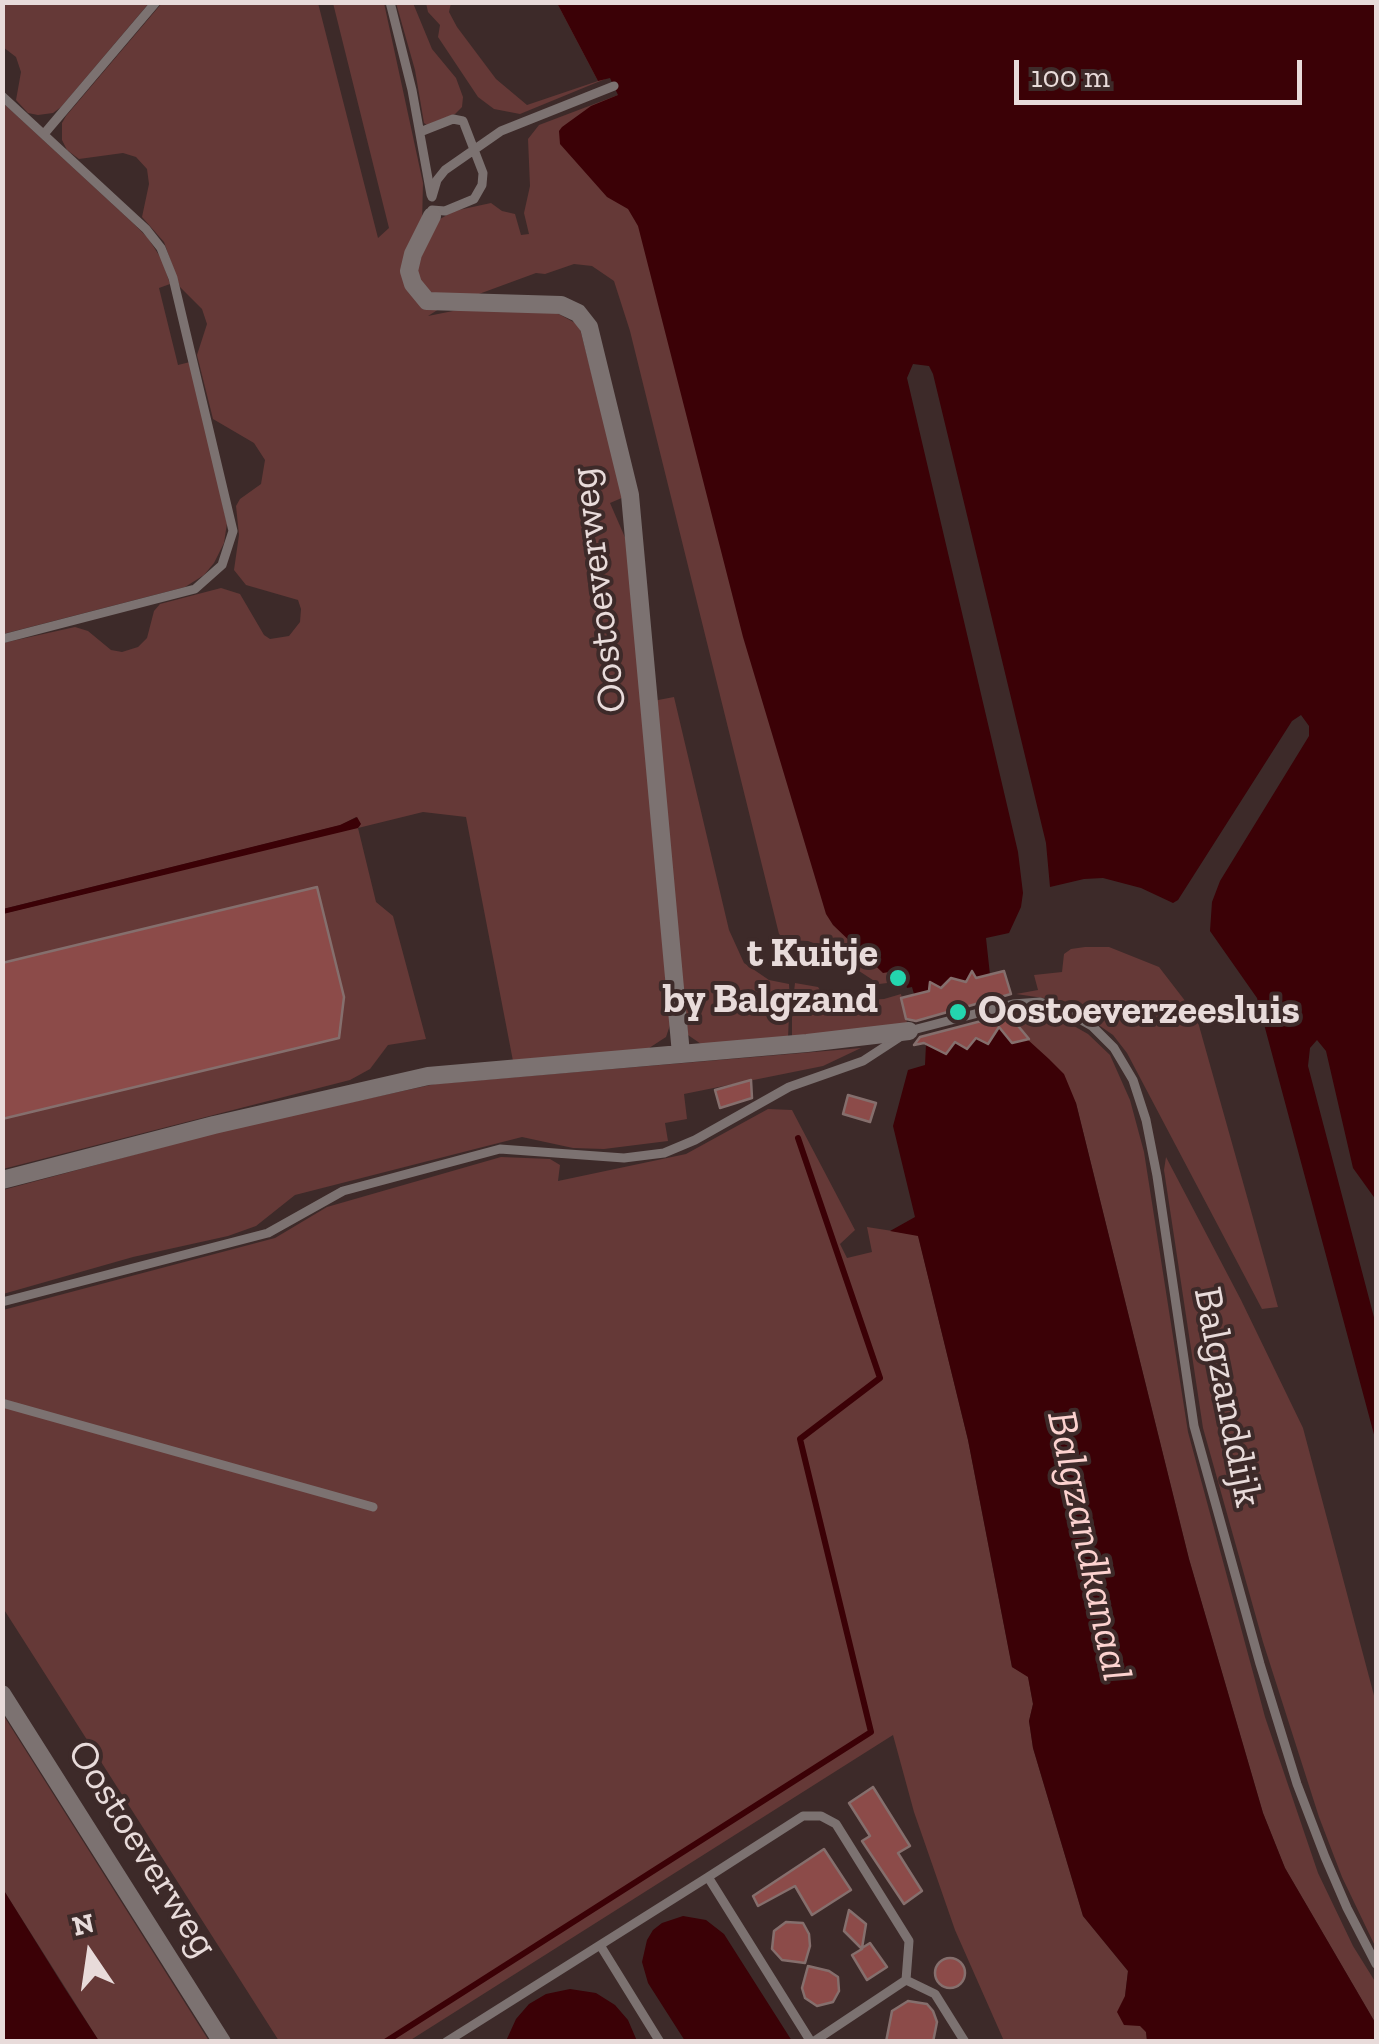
<!DOCTYPE html>
<html>
<head>
<meta charset="utf-8">
<style>
  body { margin:0 }
  #map { position:relative; width:1379px; height:2044px; overflow:hidden; background:#3d2a29; font-family:"Zilla Slab",serif }
  canvas { display:block }
  .frame { position:absolute; inset:0; border:5px solid #e8dbda; pointer-events:none }
  .north { position:absolute; left:40px; top:1904px; width:100px; height:100px; -webkit-text-stroke:8px #3d2a29; paint-order:stroke; rotate:347deg; font-size:28px; font-weight:700; line-height:40px; text-align:center; color:#e8dbda }
  .north::after { content:''; display:block; margin:auto; width:35px; height:45px; background:#e8dbda; clip-path:polygon(50% 0,100% 100%,50% 72%,0 100%) }
  .scale { position:absolute; left:1014px; top:60px; width:288px; height:45px; box-sizing:border-box; border:5px solid #e8dbda; border-top:0; padding-left:12px; font-size:30px; line-height:35px; white-space:nowrap; color:#e8dbda; -webkit-text-stroke:8px #3d2a29; paint-order:stroke }
</style>
</head>
<body>
<div id="map">
<canvas width="1379" height="2044"></canvas>
<div class="frame"></div>
<div class="north">N</div>
<div class="scale">100 m</div>
</div>
<script>
const c = document.querySelector('canvas').getContext('2d');
c.lineJoin = 'round';
function paint(path, color) {
  c.fillStyle = color;
  c.fill(path, 'evenodd');
}
function shape(rows) {
  const path = new Path2D();
  for (const r of rows) {
    if (r.length === 3) {
      path.moveTo(r[0] + r[2], r[1]);
      path.arc(r[0], r[1], r[2], 0, 2 * Math.PI);
      continue;
    }
    path.moveTo(r[0], r[1]);
    for (let i = 2; i < r.length; i += 2) path.lineTo(r[i], r[i + 1]);
  }
  return path;
}
function stroke(path, color, width, dash) {
  c.strokeStyle = color;
  c.lineWidth = width;
  c.lineCap = dash ? 'butt' : 'round';
  c.setLineDash(dash || []);
  c.stroke(path);
}
function label(font, color, halo, rows, align = 'center') {
  c.font = font + ' "Zilla Slab",serif';
  c.lineWidth = 8;
  c.setLineDash([]);
  c.textBaseline = 'middle';
  c.strokeStyle = halo;
  c.fillStyle = color;
  for (const [text, x, y, turn = 0] of rows) {
    c.save();
    c.translate(x, y);
    c.rotate((+turn || 0) * Math.PI / 180);
    c.textAlign = isNaN(turn) ? turn : align;
    if (halo) c.strokeText(text, 0, 0);
    c.fillText(text, 0, 0);
    c.restore();
  }
}
const green = shape([
  [3,2,149,2,149,3,61,107,53,113,38,115,28,113,16,100,21,72,16,57,3,47],
  [162,3,318,3,378,238,389,228,333,3,384,3,423,183,422,224,405,260,439,309,428,316,463,309,553,311,579,325,624,497,610,503,627,542,670,1025,666,1037,646,1050,513,1061,466,817,423,812,358,828,376,902,393,916,426,1039,388,1045,370,1069,350,1080,3,1169,2,914,360,826,356,817,341,825,3,909,3,643,75,627,88,631,111,650,122,652,138,647,147,638,154,611,160,604,221,588,240,594,264,635,270,639,289,636,300,622,301,609,298,600,246,585,234,570,239,535,236,506,240,499,261,484,265,460,254,443,213,419,197,355,207,324,202,309,180,287,164,242,142,217,149,184,147,169,136,157,123,153,79,159,67,150,62,140,62,123,66,116],
  [396,3,413,3,432,49,456,78,463,97,462,107,455,114,427,125,424,123,415,70],
  [426,3,451,3,449,12,457,27,496,79,527,105,598,81,557,3,610,77,520,114,494,109,478,97,438,37,440,25,428,12],
  [618,95,883,972,894,971,896,977,901,969,905,981,879,984,819,945,808,941,786,940,779,934,630,331,614,281,592,266,574,264,545,274,536,273,468,298,427,292,415,273,419,254,440,219,454,211,491,203,502,211,515,214,521,235,529,234,524,213,530,186,528,139,539,125],
  [2,102,134,224,148,238,162,260,170,284,159,288,178,365,190,362,227,523,224,543,214,563,204,575,185,587,3,634],
  [674,697,729,930,744,963,769,980,789,984,790,1001,793,1000,795,983,818,987,829,1002,884,999,901,994,907,1023,792,1037,792,1014,789,1015,788,1038,701,1044,688,1035,653,701],
  [1085,947,1109,947,1159,967,1196,1015,1278,1307,1262,1309,1127,1053,1113,1035,1064,1001,1016,994,1038,990,1034,975,1062,972,1064,954,1071,949],
  [1021,1011,1051,1013,1088,1034,1110,1055,1130,1100,1144,1152,1188,1432,1265,1717,1318,1873,1353,1946,1376,1983,1376,2024,1285,1868,1263,1813,1189,1559,1076,1103,1012,1043,1003,1016],
  [861,1048,823,1066,684,1094,687,1119,665,1123,668,1141,604,1149,573,1148,522,1137,295,1195,256,1226,228,1236,133,1257,3,1294,3,1190,233,1128,435,1084],
  [768,1109,792,1110,855,1230,840,1244,847,1258,872,1252,867,1227,918,1235,968,1440,1012,1667,1028,1676,1033,1704,1029,1721,1033,1748,1083,1916,1128,1971,1125,1996,1146,2032,1147,2041,1004,2041,955,1930,914,1812,893,1735,409,2041,279,2041,3,1608,3,1310,275,1238,327,1207,501,1157,550,1159,560,1165,558,1181,686,1154],
  [1166,1157,1241,1300,1303,1428,1376,1703,1376,1948,1342,1877,1319,1817,1263,1642,1203,1428,1164,1170],
  [2,1713,209,2041,99,2041,3,1889]
]);
const water = shape([
  [557,3,1376,3,1376,1200,1353,1168,1326,1051,1317,1040,1310,1048,1308,1066,1376,1325,1376,1442,1257,998,1210,931,1212,902,1220,881,1309,736,1309,726,1301,715,1292,721,1178,900,1173,903,1141,888,1103,878,1084,879,1050,887,1046,843,933,374,929,366,913,364,907,378,1018,852,1023,893,1021,907,1009,933,986,938,990,975,975,979,972,972,972,980,954,984,951,978,951,985,934,989,931,983,931,990,914,994,912,987,907,988,901,970,883,973,833,925,826,914,743,637,638,226,628,209,607,197,560,144,559,131,562,127,591,106,618,95,610,78,598,81],
  [357,817,361,824,358,828,3,914,3,909,340,825],
  [1002,1025,1027,1039,1049,1059,1064,1074,1076,1103,1189,1559,1263,1813,1285,1868,1376,2024,1376,2041,1147,2041,1146,2032,1140,2026,1124,2025,1117,2012,1125,1996,1128,1971,1083,1916,1033,1748,1029,1721,1033,1704,1028,1677,1012,1667,968,1440,918,1236,890,1231,915,1217,893,1126,908,1070,925,1065,926,1044,940,1041,946,1054,960,1036,967,1049,967,1034,988,1044,988,1029],
  [3,1889,64,1987,99,2041,3,2041],
  [683,1916,706,1920,724,1934,792,2041,685,2041,648,1983,642,1962,647,1940,653,1930,662,1923],
  [570,1989,596,1993,615,2005,628,2020,637,2041,506,2041,516,2019,529,2004,546,1994]
]);
const stream = shape([
  [385,2042,871,1732,800,1439,880,1378,798,1138]
]);
const building = shape([
  [317,887,344,997,339,1038,2,1119,2,963,317,887],
  [972,971,976,978,1004,971,1011,994,916,1021,906,1019,901,998,929,991,930,982,941,988,951,978,966,982,972,971],
  [1012,1013,1014,1021,1029,1039,1012,1043,999,1027,988,1044,976,1038,967,1049,955,1042,946,1054,924,1043,914,1045,920,1037,1012,1013],
  [751,1080,752,1098,720,1108,715,1090,751,1080],
  [848,1095,876,1103,870,1122,843,1114,848,1095],
  [873,1787,910,1846,898,1853,922,1891,904,1904,862,1841,870,1836,849,1803,873,1787],
  [824,1849,851,1890,812,1915,795,1886,758,1906,753,1896,824,1849],
  [849,1910,866,1924,862,1948,870,1943,887,1967,867,1980,852,1955,862,1949,844,1931,849,1910],
  [786,1922,803,1923,809,1934,810,1946,805,1963,782,1960,772,1949,774,1931,786,1922],
  [950,1973,15],
  [808,1966,829,1971,838,1977,839,1991,833,2002,817,2006,805,1998,802,1988,808,1966],
  [908,2001,927,2004,933,2011,937,2022,933,2042,886,2042,892,2011,908,2001]
]);
const service = shape([
  [390,2,412,90,431,195],
  [2,96,146,229,161,248,173,278,233,531,222,565,195,589,2,639],
  [420,132,453,119,463,121,483,173,482,185,474,199,445,211,432,210],
  [44,134,156,2],
  [432,197,437,180,445,170,501,131,614,86],
  [2,1302,268,1233,343,1191,500,1149,624,1158,664,1153,695,1140,789,1087,863,1061,909,1031,1013,1004,1040,1002,1064,1010,1092,1026,1114,1048,1133,1080,1146,1120,1157,1176,1194,1426,1260,1664,1297,1784,1325,1857,1347,1908,1376,1964],
  [2,1403,373,1507],
  [600,1945,660,2042],
  [906,1980,935,1994,965,2042],
  [446,2042,708,1877],
  [811,2042,708,1877,803,1816,821,1816,836,1824,909,1941,906,1980,813,2042]
]);
const minor = shape([
  [432,216,413,254,409,271,413,284,427,301,561,305,578,313,589,327,630,495,681,1054],
  [2,1180,214,1125,428,1076,807,1043,909,1031],
  [2,1694,222,2042]
]);
const markers = [
  [898,978,10,"#24d5ae"],
  [958,1012,10,"#24d5ae"]
];
const streetNames = [
  ["Oostoeverweg",599,590,-97],
  ["Balgzanddijk",1227,1397,79],
  ["Oostoeverweg",142,1849,58]
];
const poiNames = [
  ["t Kuitje",878,955],
  ["by Balgzand",878,1001],
  ["Oostoeverzeesluis",978,1012,"left"]
];
const waterNames = [
  ["Balgzandkanaal",1088,1546,78]
];
paint(green, '#653937');
paint(water, '#3b0106');
stroke(stream, '#3b0106', 6);
paint(building, '#8c4b49');
stroke(building, '#856f6d', 2.5);
stroke(service, '#7c7271', 9);
stroke(minor, '#7c7271', 18);
for (const [x, y, r, color] of markers) {
  const dot = new Path2D();
  dot.arc(x, y, r, 0, 2 * Math.PI);
  c.fillStyle = color;
  c.fill(dot);
  stroke(dot, '#3d2a29', 4);
}
label('40px', '#e8dbda', '#3d2a29', streetNames);
label('bold 40px', '#e8dbda', '#3d2a29', poiNames, 'right');
label('italic 42px', '#fcd2cf', '#3d2a29', waterNames);
</script>
</body>
</html>
